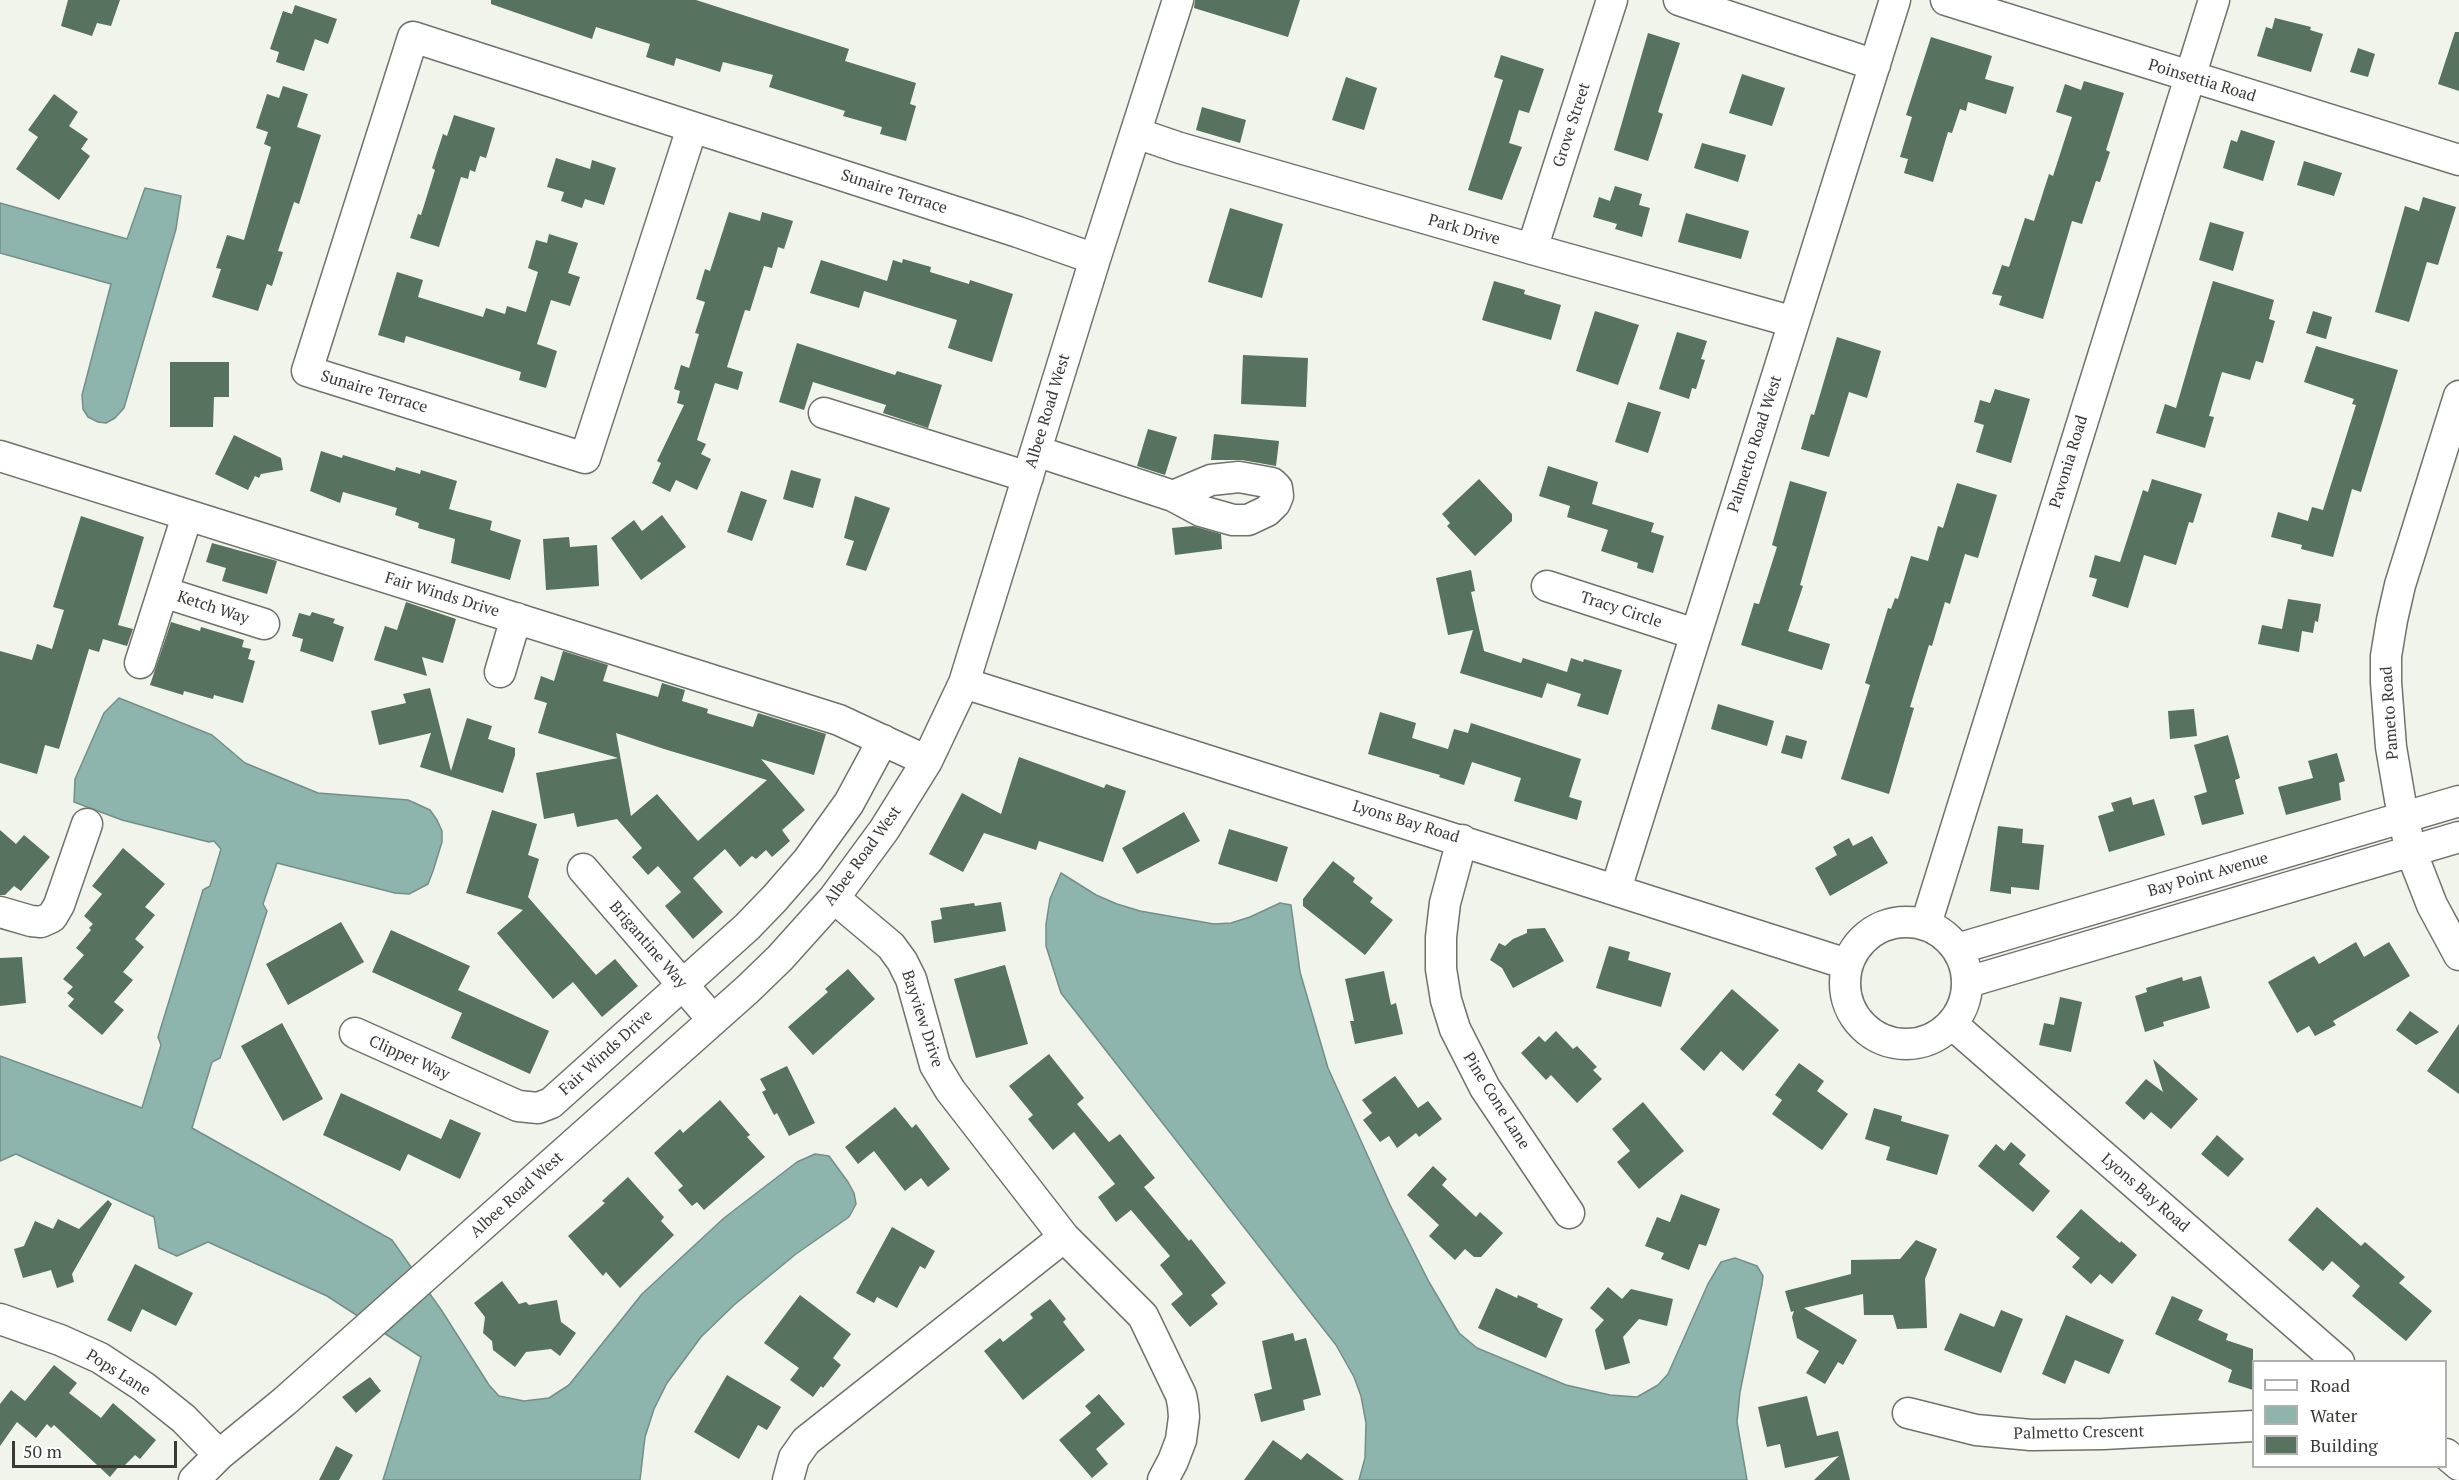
<!DOCTYPE html>
<html>
<head>
<meta charset="utf-8">
<style>
  body { margin:0 }
  #map { position:relative; width:2459px; height:1480px; overflow:hidden; background:#f0f4ea; font-family:"PT Serif",serif }
  canvas { display:block }
  .legend { position:absolute; left:2252px; top:1360px; width:195px; height:108px; box-sizing:border-box; background:#fff; border:2px solid #b0b0af; margin:0; padding:8px 10px; list-style:none; font-size:18px; color:#393a36 }
  .legend li { display:flex; align-items:center; gap:12px; height:30px }
  .legend b { width:30px; border:2px solid #b0b0af }
  .scale { position:absolute; left:12px; top:1441px; width:165px; height:27px; box-sizing:border-box; border:3px solid #393a36; border-top:0; padding-left:8px; font-size:18px; line-height:21px; white-space:nowrap; color:#393a36; -webkit-text-stroke:4px #fff; paint-order:stroke }
</style>
</head>
<body>
<div id="map">
<canvas width="2459" height="1480"></canvas>
<ul class="legend">
<li><b style="height:8px;background:#fff"></b>Road</li>
<li><b style="height:16px;background:#8db4ad"></b>Water</li>
<li><b style="height:16px;background:#57725f"></b>Building</li>
</ul>
<div class="scale">50 m</div>
</div>
<script>
const c = document.querySelector('canvas').getContext('2d');
c.lineJoin = 'round';
function paint(path, color) {
  c.fillStyle = color;
  c.fill(path, 'evenodd');
}
function shape(rows) {
  const path = new Path2D();
  for (const r of rows) {
    if (r.length === 3) {
      path.moveTo(r[0] + r[2], r[1]);
      path.arc(r[0], r[1], r[2], 0, 2 * Math.PI);
      continue;
    }
    path.moveTo(r[0], r[1]);
    for (let i = 2; i < r.length; i += 2) path.lineTo(r[i], r[i + 1]);
  }
  return path;
}
function stroke(path, color, width, dash) {
  c.strokeStyle = color;
  c.lineWidth = width;
  c.lineCap = dash ? 'butt' : 'round';
  c.setLineDash(dash || []);
  c.stroke(path);
}
function label(font, color, halo, rows, align = 'center') {
  c.font = font + ' "PT Serif",serif';
  c.lineWidth = 6;
  c.setLineDash([]);
  c.textBaseline = 'middle';
  c.strokeStyle = halo;
  c.fillStyle = color;
  for (const [text, x, y, turn = 0] of rows) {
    c.save();
    c.translate(x, y);
    c.rotate((+turn || 0) * Math.PI / 180);
    c.textAlign = isNaN(turn) ? turn : align;
    if (halo) c.strokeText(text, 0, 0);
    c.fillText(text, 0, 0);
    c.restore();
  }
}
const water = shape([
  [145,188,181,196,176,229,124,408,115,418,106,423,98,422,88,417,83,409,82,395,111,284,0,253,0,203,127,239,145,188],
  [119,698,212,735,245,763,318,793,408,800,430,810,437,820,442,831,442,842,433,871,428,884,409,894,395,893,277,863,263,904,267,911,220,1058,212,1062,192,1128,392,1240,442,1311,489,1385,499,1396,524,1401,549,1398,569,1385,642,1294,724,1218,797,1162,815,1154,829,1156,848,1182,854,1193,856,1204,849,1217,796,1254,734,1305,701,1337,667,1383,654,1409,645,1437,640,1480,383,1480,421,1357,327,1296,208,1242,177,1256,159,1248,154,1217,16,1154,0,1161,0,1056,142,1108,161,1045,158,1037,203,890,210,886,221,849,214,841,209,842,122,820,74,802,75,779,104,713,119,698],
  [1061,873,1096,895,1117,904,1140,911,1214,924,1231,923,1250,917,1280,903,1291,905,1300,972,1328,1068,1390,1205,1429,1282,1459,1333,1477,1348,1566,1385,1610,1395,1637,1397,1658,1385,1668,1374,1708,1284,1721,1262,1735,1258,1757,1266,1763,1276,1762,1284,1740,1392,1737,1422,1747,1480,1359,1480,1365,1458,1366,1423,1361,1396,1354,1377,1336,1345,1061,993,1046,946,1046,924,1050,899,1061,873]
]);
const building = shape([
  [68,0,120,0,111,26,97,23,92,36,61,26],
  [491,0,696,0,849,49,845,61,916,83,910,104,916,106,906,141,880,134,882,127,843,116,845,111,769,87,773,75,723,62,720,72,676,58,674,66,646,57,650,44,596,27,592,39,491,4],
  [1195,0,1300,0,1288,37,1194,8],
  [295,5,337,19,328,44,315,39,304,71,276,62,279,52,270,49,283,11,292,14],
  [2275,18,2311,27,2310,30,2323,34,2311,72,2257,56,2266,27,2272,29],
  [2455,32,2459,32,2459,91,2438,84],
  [1648,33,1680,43,1658,112,1663,114,1648,161,1614,150],
  [1931,37,1992,56,1985,79,2014,87,2006,114,1968,102,1966,111,1960,109,1952,133,1948,132,1933,182,1904,173,1908,159,1900,157,1912,117,1906,115],
  [2358,48,2375,54,2368,77,2350,72],
  [1501,55,1544,69,1529,113,1519,110,1509,143,1522,147,1502,200,1468,190,1503,80,1494,77],
  [1742,74,1785,88,1772,126,1729,113],
  [1346,77,1377,88,1364,130,1332,120],
  [2084,81,2124,93,2106,150,2110,152,2100,182,2096,181,2082,224,2072,221,2043,319,1999,305,2002,296,1992,294,2002,265,2009,267,2025,218,2034,221,2049,174,2053,176,2072,117,2056,112,2065,84,2081,90],
  [283,86,308,94,297,127,321,135,299,204,294,202,278,251,283,252,272,286,267,284,258,311,212,297,221,269,216,268,227,235,244,240,271,147,264,144,268,132,256,128,267,94,279,98],
  [54,94,78,112,69,126,88,139,81,149,90,156,59,200,16,169,38,137,28,130],
  [1202,107,1246,120,1240,143,1196,130],
  [454,115,495,128,486,158,480,156,475,172,470,170,468,179,461,177,439,247,410,238,418,214,421,215,435,170,432,168,443,134,447,136],
  [2241,130,2275,141,2263,181,2223,168,2231,140,2237,142],
  [1702,143,1746,155,1738,182,1694,168],
  [556,158,590,169,592,160,616,168,604,205,585,199,582,208,561,201,564,192,547,187],
  [2304,161,2342,173,2334,196,2297,185],
  [1615,186,1642,194,1639,205,1650,208,1642,237,1615,229,1617,224,1593,217,1599,197,1610,201],
  [2423,197,2456,207,2438,265,2427,262,2409,322,2375,312,2405,206,2419,211],
  [1230,208,1283,224,1262,298,1208,282],
  [729,212,760,221,762,212,793,221,784,249,778,247,772,268,764,266,750,311,745,310,727,367,743,372,738,390,715,383,697,440,706,444,701,454,711,459,697,490,676,480,670,492,652,483,661,463,657,461,684,405,677,403,680,391,674,389,681,365,689,368,699,334,695,333,705,302,696,299,705,269,710,271],
  [1686,213,1749,231,1741,259,1678,242],
  [2210,222,2244,232,2233,271,2199,260],
  [549,234,578,243,568,273,580,277,570,306,551,300,537,344,557,351,546,388,519,380,521,372,406,336,404,343,378,335,397,272,423,280,418,297,483,317,486,308,505,314,507,306,526,312,538,272,528,268,536,240,547,243],
  [903,259,931,267,930,272,969,284,970,280,1013,294,992,362,948,348,957,320,864,291,859,308,810,293,821,260,887,281,893,260,902,263],
  [1494,281,1525,290,1524,294,1561,305,1551,340,1482,320],
  [2213,281,2274,300,2269,319,2275,321,2263,363,2256,361,2250,380,2222,372,2209,416,2214,417,2205,448,2156,433,2165,404,2176,408],
  [1595,311,1639,325,1618,385,1576,371],
  [2313,311,2332,317,2326,339,2306,333],
  [1677,332,1707,341,1701,359,1705,360,1696,389,1692,388,1689,399,1659,389],
  [1837,337,1881,351,1867,398,1849,392,1829,457,1801,449,1811,414,1814,415],
  [797,343,895,375,897,371,942,385,928,428,883,413,886,405,813,382,804,410,779,402],
  [2316,346,2398,370,2361,492,2352,489,2333,557,2301,549,2302,545,2271,537,2278,512,2308,521,2312,507,2323,510,2356,405,2352,404,2354,399,2304,382],
  [1243,355,1308,358,1306,407,1241,404],
  [170,362,229,362,229,397,214,397,213,427,170,427],
  [1995,389,2030,399,2011,463,1976,452,1984,425,1974,422,1980,400,1990,403],
  [1628,402,1661,412,1648,453,1615,442],
  [1148,429,1177,437,1165,475,1137,466],
  [1214,434,1279,441,1276,466,1242,460,1211,460],
  [234,435,281,458,283,470,261,474,259,478,255,476,248,490,215,474],
  [321,451,342,458,343,455,395,471,396,467,420,474,421,470,457,481,449,509,492,521,490,530,521,540,510,580,451,563,455,539,418,528,419,523,395,515,397,508,343,492,340,503,310,491],
  [1548,466,1598,482,1592,504,1654,523,1651,532,1664,536,1653,573,1637,568,1638,563,1601,551,1608,530,1567,517,1570,506,1539,496],
  [791,470,821,479,813,508,783,499],
  [1479,479,1512,514,1512,521,1475,556,1447,526,1450,523,1442,514],
  [2152,479,2202,494,2193,523,2189,522,2176,565,2144,555,2128,608,2092,596,2097,579,2089,577,2095,555,2120,562,2143,490,2148,492],
  [1790,481,1827,492,1800,585,1803,586,1788,631,1830,644,1822,670,1741,645,1754,603,1759,604,1777,547,1772,545],
  [1957,483,1997,495,1978,558,1965,554,1950,604,1945,602,1932,646,1929,645,1910,707,1914,708,1889,794,1841,779,1870,685,1865,683,1888,608,1891,609,1895,598,1898,599,1911,556,1928,561,1938,526,1943,528],
  [741,491,767,500,752,541,727,532],
  [855,496,890,508,866,571,846,565,854,541,844,538],
  [662,515,686,547,641,580,611,538,634,520,642,531],
  [81,516,144,537,118,625,133,629,127,646,103,639,99,652,89,649,59,749,45,745,37,774,0,763,0,651,32,660,37,644,52,649,64,610,53,607],
  [1193,526,1221,534,1222,549,1175,555,1172,528],
  [569,537,570,547,597,545,599,586,546,590,543,539],
  [212,543,277,561,267,594,222,581,226,568,206,562],
  [1471,570,1475,591,1471,592,1484,651,1521,663,1523,658,1567,672,1571,658,1583,662,1584,659,1622,670,1608,715,1577,706,1581,694,1547,683,1542,698,1460,673,1473,630,1448,635,1436,578],
  [2288,599,2321,604,2318,622,2315,621,2313,633,2302,631,2299,652,2258,644,2262,625,2282,629],
  [406,602,456,619,443,663,422,657,427,676,374,660,385,626,397,630],
  [312,612,335,619,333,623,344,627,333,662,300,651,303,639,292,636,299,613,310,616],
  [171,622,200,631,201,627,244,640,242,647,251,649,248,659,255,661,243,703,214,695,213,699,184,691,183,695,150,685],
  [563,651,608,665,603,681,658,697,662,683,685,690,682,701,708,709,707,713,710,714,753,727,758,713,826,734,814,775,761,759,805,810,782,830,790,841,772,857,766,850,756,859,752,856,740,867,725,849,693,878,723,912,693,939,665,906,681,892,658,866,648,875,632,857,642,848,617,819,577,827,574,813,544,819,536,773,618,758,538,733,547,703,534,699,541,676,554,681],
  [616,733,664,749,767,780,698,841,657,794,631,816],
  [430,688,451,771,467,718,492,726,488,739,515,748,515,755,503,793,420,767,431,733,379,745,371,711,406,703,403,694],
  [1718,704,1774,721,1767,746,1711,729],
  [2194,709,2197,736,2170,739,2168,711],
  [1380,712,1416,723,1412,738,1448,749,1454,729,1468,733,1471,723,1581,759,1569,797,1582,801,1577,820,1514,801,1521,778,1472,762,1464,785,1439,777,1440,775,1368,754],
  [1786,735,1807,741,1802,759,1781,753],
  [2228,735,2240,778,2235,780,2244,814,2202,825,2194,796,2207,792,2194,745],
  [2337,753,2345,781,2339,783,2341,800,2286,815,2278,787,2313,778,2308,761],
  [1019,757,1104,788,1106,784,1126,791,1103,862,1039,841,1036,850,984,833,963,872,929,854,962,793,1001,814],
  [2131,797,2133,805,2154,799,2165,835,2109,852,2098,816,2114,811,2111,803],
  [492,810,537,824,528,855,539,859,528,897,596,975,615,959,638,986,602,1017,573,982,553,999,497,933,523,910,466,893],
  [1184,812,1200,841,1137,874,1122,848],
  [1998,826,2023,829,2022,843,2044,845,2039,890,2011,887,2011,894,1990,891],
  [1229,829,1288,847,1277,882,1218,864],
  [0,830,16,844,24,835,50,857,21,891,14,886,5,895,0,895],
  [1872,836,1888,863,1830,896,1815,868,1837,855,1833,847,1849,838,1853,846],
  [123,848,165,884,145,907,155,915,135,939,144,947,123,972,133,980,114,1002,124,1010,102,1035,68,1006,74,999,67,993,73,987,63,979,84,955,76,948,91,930,89,928,93,924,84,916,102,894,92,886],
  [1333,861,1355,878,1353,882,1373,898,1370,902,1393,920,1365,955,1303,906,1303,899],
  [1001,902,1006,931,934,943,931,921,942,919,940,908,974,903,975,906],
  [341,922,364,962,288,1005,266,964],
  [1545,928,1564,961,1513,988,1502,968,1490,960,1499,943,1505,946,1513,939,1527,933,1527,929],
  [391,930,470,966,458,990,549,1031,530,1074,451,1038,462,1013,372,972],
  [2356,942,2364,957,2389,942,2410,976,2333,1021,2336,1025,2315,1036,2309,1026,2297,1033,2268,982,2314,956,2319,964],
  [1609,946,1630,952,1628,960,1671,973,1661,1007,1596,988],
  [22,957,26,1003,0,1006,0,958],
  [1005,965,1028,1044,976,1058,954,979],
  [848,969,875,999,813,1055,788,1027,828,992,825,989],
  [1384,971,1391,1005,1396,1003,1403,1034,1355,1044,1350,1021,1354,1021,1345,979],
  [2201,976,2210,1008,2163,1022,2164,1026,2145,1032,2135,996,2147,992,2146,988,2182,977,2183,981],
  [1732,989,1779,1030,1743,1071,1721,1051,1704,1071,1680,1049],
  [2060,997,2082,1002,2071,1052,2039,1045,2044,1023,2054,1025],
  [2410,1011,2439,1032,2416,1045,2396,1030],
  [282,1023,323,1099,283,1121,241,1046],
  [2459,1024,2459,1094,2427,1071],
  [1556,1031,1573,1049,1577,1046,1597,1067,1593,1070,1602,1079,1577,1103,1551,1075,1546,1080,1521,1053,1539,1036,1545,1042],
  [1049,1054,1084,1098,1077,1104,1109,1142,1120,1134,1155,1178,1144,1187,1189,1241,1191,1239,1226,1283,1211,1295,1218,1304,1190,1327,1171,1304,1183,1294,1160,1265,1170,1256,1131,1210,1116,1222,1098,1197,1115,1184,1074,1132,1053,1150,1028,1119,1033,1115,1009,1086],
  [2153,1059,2198,1099,2171,1129,2151,1112,2144,1120,2125,1103,2146,1079,2163,1092],
  [1799,1063,1824,1081,1817,1091,1848,1114,1822,1150,1772,1114,1782,1100,1775,1095],
  [787,1066,815,1123,789,1136,777,1113,774,1115,762,1092,766,1090,760,1079],
  [1395,1076,1418,1108,1428,1101,1442,1119,1419,1137,1416,1133,1397,1148,1389,1136,1380,1142,1363,1120,1372,1113,1362,1100],
  [341,1093,441,1139,450,1119,481,1133,460,1179,408,1154,400,1171,323,1135],
  [720,1100,750,1135,747,1137,765,1157,704,1210,697,1202,692,1206,678,1190,683,1186,654,1153,680,1129,683,1133],
  [1643,1102,1684,1151,1639,1189,1617,1162,1630,1151,1612,1129],
  [895,1107,912,1128,916,1124,950,1169,928,1187,921,1178,905,1191,874,1151,858,1164,845,1147],
  [1874,1108,1902,1116,1901,1121,1949,1135,1937,1175,1886,1160,1890,1147,1865,1139],
  [2217,1135,2244,1159,2228,1177,2201,1154],
  [2011,1142,2026,1155,2019,1164,2050,1191,2033,1212,1978,1166,1996,1144,2004,1151],
  [1433,1166,1447,1179,1442,1185,1476,1217,1480,1212,1503,1233,1481,1257,1474,1257,1465,1249,1455,1260,1429,1236,1439,1225,1407,1195],
  [628,1177,664,1217,661,1221,674,1235,620,1288,606,1272,603,1276,568,1236,605,1203,602,1201],
  [1681,1194,1720,1209,1706,1246,1699,1244,1689,1270,1661,1259,1664,1253,1645,1246,1657,1217,1670,1222],
  [108,1200,112,1204,72,1274,74,1282,57,1288,51,1270,23,1278,14,1249,24,1246,35,1221,53,1229,58,1219,79,1229],
  [2317,1207,2361,1246,2365,1242,2405,1277,2399,1283,2432,1311,2406,1341,2352,1296,2360,1286,2332,1261,2323,1271,2288,1240],
  [2081,1209,2120,1243,2121,1241,2137,1255,2112,1284,2100,1274,2091,1284,2072,1267,2080,1258,2056,1237],
  [892,1227,935,1251,925,1269,920,1266,897,1308,877,1297,874,1303,856,1293],
  [1916,1240,1937,1249,1925,1279,1927,1328,1897,1329,1893,1315,1864,1315,1863,1294,1804,1308,1857,1340,1843,1365,1838,1362,1825,1384,1806,1373,1819,1351,1797,1338,1792,1317,1794,1311,1791,1312,1785,1291,1851,1274,1851,1260,1900,1259],
  [135,1264,193,1293,176,1326,142,1309,131,1332,107,1320],
  [502,1281,519,1304,526,1302,529,1305,557,1300,561,1322,576,1333,560,1356,551,1349,526,1352,515,1367,493,1350,492,1341,483,1333,485,1317,474,1303],
  [1608,1287,1622,1299,1631,1289,1673,1299,1667,1326,1639,1319,1623,1337,1630,1363,1605,1370,1595,1330,1604,1320,1590,1308],
  [1496,1288,1517,1298,1518,1295,1538,1304,1537,1307,1563,1319,1546,1358,1478,1328],
  [800,1295,851,1334,833,1358,841,1365,823,1388,821,1386,813,1397,790,1380,799,1368,764,1343],
  [2172,1296,2203,1310,2198,1320,2228,1334,2226,1340,2253,1349,2253,1390,2228,1382,2232,1370,2155,1334],
  [1050,1299,1066,1319,1063,1322,1085,1350,1023,1400,984,1351,1000,1338,1003,1342,1033,1318,1030,1314],
  [2001,1310,2023,1319,2001,1373,1944,1350,1960,1313,1994,1327],
  [2066,1315,2124,1340,2109,1374,2075,1360,2065,1384,2042,1374],
  [1293,1333,1295,1341,1306,1338,1321,1395,1303,1400,1305,1410,1261,1422,1254,1394,1272,1389,1262,1341],
  [54,1365,77,1383,69,1393,101,1418,113,1403,156,1440,140,1459,135,1455,123,1467,120,1465,110,1477,54,1425,51,1428,47,1424,36,1438,17,1422,0,1446,0,1404,11,1390,25,1401],
  [727,1375,781,1407,767,1430,758,1425,739,1459,694,1432],
  [370,1377,381,1391,356,1413,342,1397],
  [1099,1394,1125,1424,1096,1449,1108,1464,1092,1478,1059,1440,1091,1413,1085,1406],
  [1807,1396,1817,1436,1838,1431,1850,1480,1814,1480,1839,1456,1785,1468,1780,1444,1767,1447,1758,1407],
  [1273,1440,1301,1460,1307,1453,1344,1480,1244,1480],
  [336,1446,353,1455,339,1480,319,1480]
]);
const minor = shape([
  [1679,0,1875,65],
  [1946,0,2459,160],
  [692,128,585,458,307,371,413,37,1018,232,1095,259],
  [1136,133,1180,148,1532,249,1794,322],
  [1532,249,1612,0],
  [2459,396,2400,585,2392,620,2386,656,2386,682,2391,747,2403,817,2411,851,2432,905,2459,955],
  [824,413,1028,477],
  [1036,451,1173,496,1201,511,1233,520,1248,520,1267,511,1275,503,1278,496,1277,488,1272,483,1239,477,1211,480,1173,496],
  [0,456,839,720,927,761],
  [1547,586,1695,634],
  [163,592,264,624],
  [140,663,187,516],
  [500,672,516,618],
  [964,683,1847,964],
  [1462,840,1445,903,1441,937,1441,969,1446,1000,1455,1029,1485,1088,1569,1213],
  [583,869,713,1020],
  [1616,889,1895,0],
  [834,898,891,946,902,961,911,979,935,1065,950,1090,1064,1237,1143,1316,1181,1395,1183,1405,1184,1417,1181,1440,1173,1461,1163,1480],
  [0,912,31,921,41,922,52,917,59,905,87,824],
  [1906,983,61],
  [1926,924,2214,0],
  [1957,949,2459,801],
  [1968,982,2459,837],
  [1952,1024,2339,1362],
  [355,1033,518,1106,538,1108,551,1103,747,927,775,898,808,860,849,803,883,740],
  [0,1319,60,1340,100,1358,144,1387,184,1419,219,1455],
  [1908,1413,1976,1430,2031,1435,2103,1434,2254,1426],
  [2446,1454,2459,1465],
  [194,1480,219,1455,285,1401,748,989,780,958,834,898,884,830,927,761,964,683,1095,259,1178,0],
  [788,1480,794,1458,806,1441,1064,1237]
]);
const streetNames = [
  ["Poinsettia Road",2202,81,17],
  ["Grove Street",1572,125,-72],
  ["Sunaire Terrace",894,192,18],
  ["Park Drive",1464,230,16],
  ["Sunaire Terrace",374,392,17],
  ["Albee Road West",1048,411,-73],
  ["Palmetto Road West",1755,444,-72],
  ["Pavonia Road",2069,462,-73],
  ["Fair Winds Drive",442,595,17],
  ["Ketch Way",213,608,18],
  ["Tracy Circle",1621,610,18],
  ["Pameto Road",2390,713,-94],
  ["Lyons Bay Road",1406,822,17],
  ["Albee Road West",863,856,-54],
  ["Bay Point Avenue",2208,875,-16],
  ["Brigantine Way",648,945,49],
  ["Bayview Drive",922,1019,72],
  ["Fair Winds Drive",606,1053,-42],
  ["Clipper Way",409,1058,24],
  ["Pine Cone Lane",1496,1101,58],
  ["Lyons Bay Road",2145,1193,41],
  ["Albee Road West",517,1195,-42],
  ["Pops Lane",118,1373,32],
  ["Palmetto Crescent",2079,1433,-1]
];
paint(water, '#8db4ad');
stroke(water, '#748f89', 1.5);
paint(building, '#57725f');
stroke(minor, '#6f726a', 33);
stroke(minor, '#fff', 30);
label('16px', '#393a36', '#fff', streetNames);
</script>
</body>
</html>
